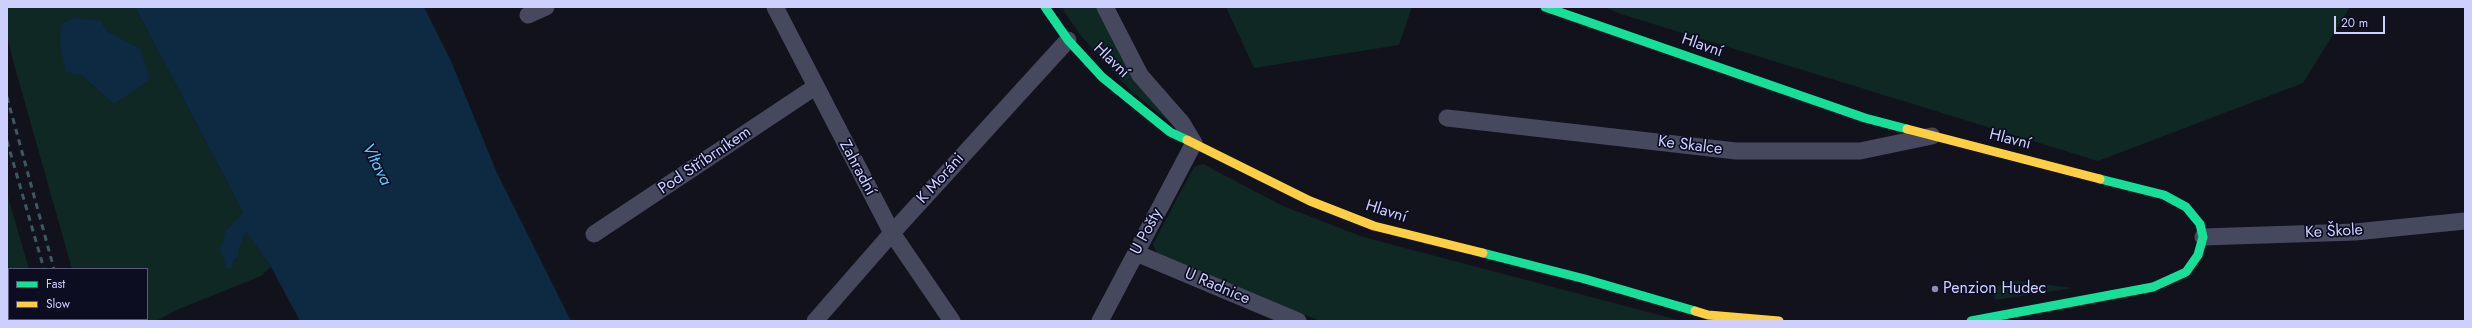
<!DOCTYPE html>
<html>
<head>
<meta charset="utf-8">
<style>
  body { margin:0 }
  #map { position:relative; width:2472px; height:328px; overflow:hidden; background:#12121d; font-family:Jost,sans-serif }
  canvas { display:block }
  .frame { position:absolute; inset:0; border:8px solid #cdcfff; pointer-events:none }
  .legend { position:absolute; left:8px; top:268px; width:140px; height:52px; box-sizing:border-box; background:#0d0d21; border:1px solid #5a5b7a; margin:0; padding:5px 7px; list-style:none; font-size:12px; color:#cdcfff }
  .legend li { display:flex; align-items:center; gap:8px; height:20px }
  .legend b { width:20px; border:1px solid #5a5b7a }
  .scale { position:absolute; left:2334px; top:16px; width:51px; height:18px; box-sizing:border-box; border:2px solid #cdcfff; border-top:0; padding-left:5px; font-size:12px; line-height:14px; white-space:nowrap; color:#cdcfff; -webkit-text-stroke:3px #0d0d21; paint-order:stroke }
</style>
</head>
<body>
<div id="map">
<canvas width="2472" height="328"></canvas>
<div class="frame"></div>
<ul class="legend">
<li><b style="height:5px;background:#16e098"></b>Fast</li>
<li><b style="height:5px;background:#ffcf43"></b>Slow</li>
</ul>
<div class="scale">20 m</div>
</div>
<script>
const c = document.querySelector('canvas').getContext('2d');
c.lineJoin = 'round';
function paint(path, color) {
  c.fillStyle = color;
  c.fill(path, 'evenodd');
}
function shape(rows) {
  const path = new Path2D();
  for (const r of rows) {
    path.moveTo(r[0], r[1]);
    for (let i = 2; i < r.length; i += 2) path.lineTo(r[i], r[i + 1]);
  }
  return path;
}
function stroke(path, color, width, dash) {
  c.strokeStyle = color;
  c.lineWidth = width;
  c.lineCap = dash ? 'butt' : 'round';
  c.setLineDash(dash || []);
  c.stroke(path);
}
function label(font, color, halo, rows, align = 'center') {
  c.font = font + ' Jost,sans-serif';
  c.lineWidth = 3.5;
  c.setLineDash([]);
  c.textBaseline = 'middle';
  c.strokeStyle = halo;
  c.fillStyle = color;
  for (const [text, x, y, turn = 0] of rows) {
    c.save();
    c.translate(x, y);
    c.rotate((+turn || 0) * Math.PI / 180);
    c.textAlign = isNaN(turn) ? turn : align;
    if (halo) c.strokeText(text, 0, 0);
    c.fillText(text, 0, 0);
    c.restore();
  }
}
const green = shape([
  [7,7,135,7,243,212,226,230,233,261,238,257,238,251,246,230,271,267,261,276,179,309,156,321,90,321,89,319,147,319,147,269,72,269,12,57,7,35],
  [101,21,107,31,140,48,114,104,81,75],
  [1061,7,1100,7,1126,67,1169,113,1172,124,1131,91,1082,37],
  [1226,7,1412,7,1399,45,1254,68],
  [1604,7,2350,7,2303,83,2098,161,1621,14],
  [1203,164,1283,206,1363,237,1682,321,1320,321,1157,254,1153,244,1194,167],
  [7,194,29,269,9,269,9,319,46,319,46,321,7,321],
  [2018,281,2073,288,1995,300,1994,296,1997,287,2004,283]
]);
const water = shape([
  [135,7,424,7,451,61,497,173,571,321,300,321,271,267,246,231,238,251,238,257,233,261,232,268,227,268,220,250,226,230,243,212],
  [74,18,101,21,107,31,140,48,150,79,114,104,81,75,66,72,60,44,61,24]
]);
const street = shape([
  [775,7,892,233,952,321],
  [528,15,546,7],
  [1447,118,1736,151,1860,151,1932,136],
  [594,234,815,87],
  [2203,237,2355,232,2465,221],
  [1136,253,1298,321],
  [815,321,892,233,1068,40],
  [1100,321,1194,143,1182,123,1140,75,1105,7]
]);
const fast = shape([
  [1045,7,1068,40,1102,77,1170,132,1187,140],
  [1545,7,1865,118,1907,129],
  [1483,253,1585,279,1695,311],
  [1971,321,2153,287,2186,272,2198,255,2203,237,2200,224,2186,207,2164,195,2100,179]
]);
const slow = shape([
  [1907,129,2100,179],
  [1187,140,1310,201,1374,226,1483,253],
  [1695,311,1708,315,1779,321]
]);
const rail = shape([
  [7,97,54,269],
  [7,141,44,269],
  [61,319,61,321],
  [71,319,72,321]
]);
const markers = [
  [1935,289,4,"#8c8db0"]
];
const streetNames = [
  ["Hlavní",1702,46,19],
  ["Hlavní",1111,61,44],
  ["Hlavní",2010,140,14],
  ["Ke Skalce",1690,146,7],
  ["Pod Stříbrníkem",705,161,-34],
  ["Zahradní",857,168,62],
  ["K Moráni",941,179,-48],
  ["Hlavní",1386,212,17],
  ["U Pošty",1147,232,-62],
  ["Ke Škole",2334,232,-3],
  ["U Radnice",1217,287,23]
];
const poiNames = [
  ["Penzion Hudec",1943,289]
];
const waterNames = [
  ["Vltava",376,165,63]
];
paint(green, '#102824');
paint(water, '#0d2a42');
stroke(street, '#46495e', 17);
stroke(fast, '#16e098', 9);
stroke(slow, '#ffcf43', 9);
stroke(rail, '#3d5863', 3, [6, 5]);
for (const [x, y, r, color] of markers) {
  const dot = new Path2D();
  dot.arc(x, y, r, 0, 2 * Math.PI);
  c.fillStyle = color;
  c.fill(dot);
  stroke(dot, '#0d0d21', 1.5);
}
label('16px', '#cdcfff', '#0d0d21', streetNames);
label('16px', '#cdcfff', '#0d0d21', poiNames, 'left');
label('italic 17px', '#5bcdff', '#0d0d21', waterNames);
</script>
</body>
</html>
